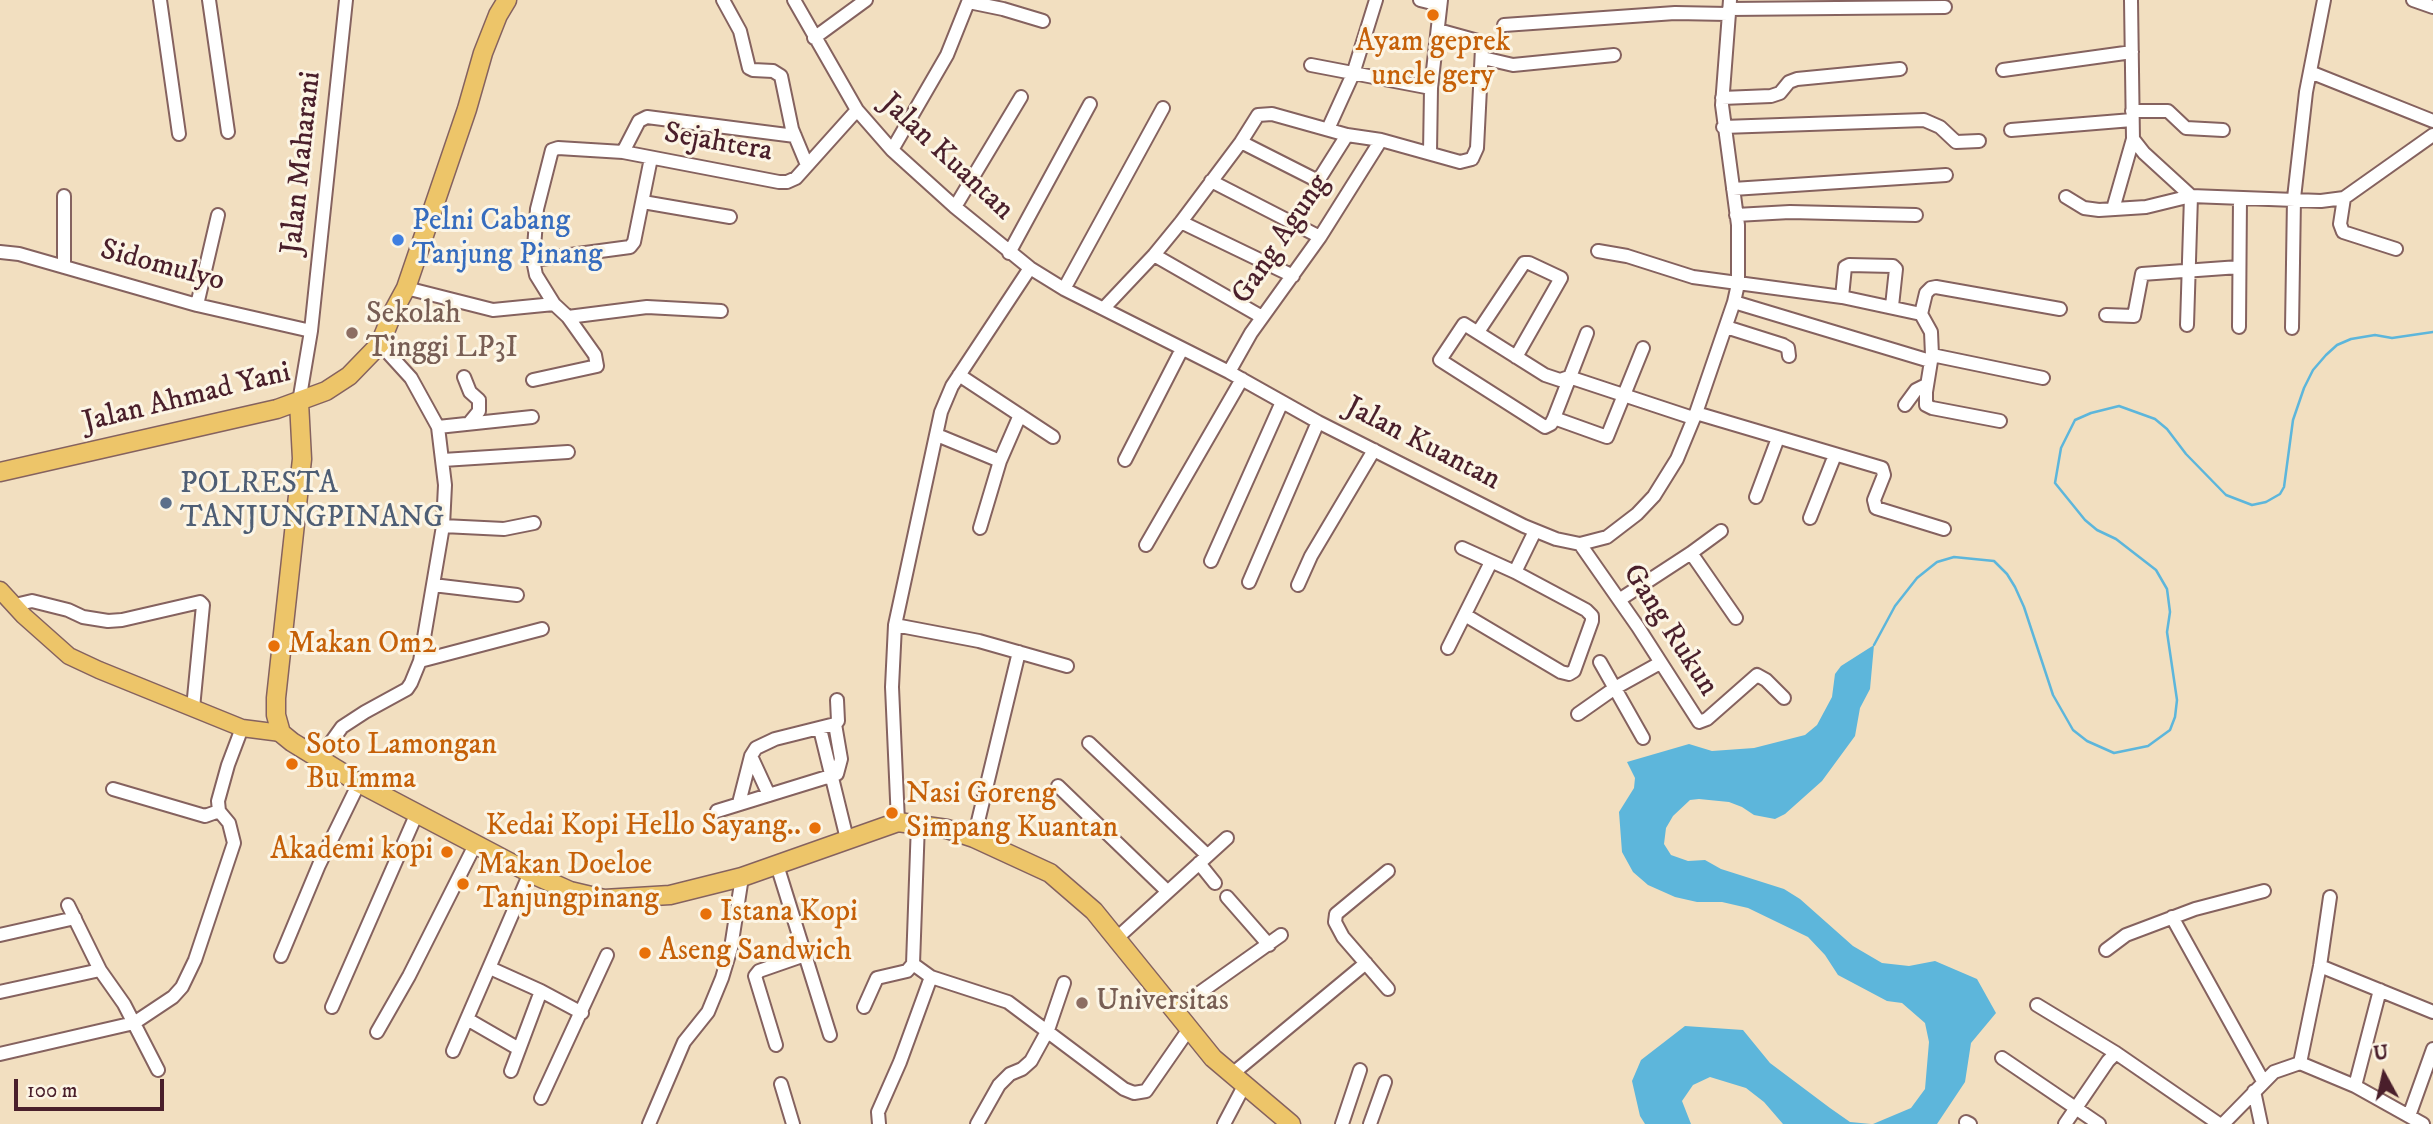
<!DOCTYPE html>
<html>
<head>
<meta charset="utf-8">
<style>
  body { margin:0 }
  #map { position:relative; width:2433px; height:1124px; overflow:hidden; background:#f2dfc0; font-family:"IM FELL DW Pica",serif }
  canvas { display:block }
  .north { position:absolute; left:2349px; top:1040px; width:70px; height:70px; -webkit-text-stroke:5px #fcf5e5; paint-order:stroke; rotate:352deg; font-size:19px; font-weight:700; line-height:28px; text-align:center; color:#4a1f2b }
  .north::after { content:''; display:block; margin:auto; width:24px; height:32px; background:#4a1f2b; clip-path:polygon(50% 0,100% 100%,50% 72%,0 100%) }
  .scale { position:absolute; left:14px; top:1079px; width:150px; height:32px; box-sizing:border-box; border:4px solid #4a1f2b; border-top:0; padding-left:9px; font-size:21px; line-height:24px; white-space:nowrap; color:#4a1f2b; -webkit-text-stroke:5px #fcf5e5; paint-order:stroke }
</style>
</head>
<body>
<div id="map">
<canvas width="2433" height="1124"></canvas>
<div class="north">U</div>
<div class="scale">100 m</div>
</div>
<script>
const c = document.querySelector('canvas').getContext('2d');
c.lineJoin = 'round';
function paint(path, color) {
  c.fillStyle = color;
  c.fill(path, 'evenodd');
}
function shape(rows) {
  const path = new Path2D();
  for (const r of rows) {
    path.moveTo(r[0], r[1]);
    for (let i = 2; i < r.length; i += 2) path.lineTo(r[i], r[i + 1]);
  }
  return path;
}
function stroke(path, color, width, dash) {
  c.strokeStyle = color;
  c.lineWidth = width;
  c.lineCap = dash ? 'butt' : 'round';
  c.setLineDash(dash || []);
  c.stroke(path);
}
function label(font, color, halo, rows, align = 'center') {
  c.font = font + ' "IM FELL DW Pica",serif';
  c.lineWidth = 6;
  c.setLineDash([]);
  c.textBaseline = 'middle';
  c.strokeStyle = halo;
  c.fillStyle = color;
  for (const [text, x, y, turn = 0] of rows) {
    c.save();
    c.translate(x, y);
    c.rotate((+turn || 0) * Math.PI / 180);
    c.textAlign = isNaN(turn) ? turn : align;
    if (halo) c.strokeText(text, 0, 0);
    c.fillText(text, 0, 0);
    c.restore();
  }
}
const water = shape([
  [1874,645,1870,689,1860,708,1855,736,1822,781,1785,814,1775,819,1754,815,1742,807,1729,802,1699,799,1690,800,1673,816,1666,828,1664,844,1671,855,1688,861,1705,860,1721,869,1784,889,1800,899,1853,946,1882,963,1909,966,1935,961,1977,979,1996,1013,1971,1043,1965,1082,1937,1124,1873,1124,1911,1108,1925,1089,1929,1042,1925,1023,1902,1003,1887,1001,1838,975,1825,955,1808,937,1748,908,1722,902,1697,902,1675,897,1648,885,1633,872,1622,852,1619,812,1634,788,1635,778,1627,762,1689,744,1712,751,1754,748,1805,735,1817,725,1832,697,1835,674,1841,666],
  [1685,1026,1743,1030,1770,1063,1830,1108,1850,1122,1871,1124,1783,1124,1764,1102,1746,1088,1710,1077,1693,1085,1682,1101,1691,1124,1645,1124,1640,1116,1632,1081,1641,1060]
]);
const stream = shape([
  [1874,645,1895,606,1917,578,1937,562,1954,557,1994,561,2007,574,2015,587,2024,607,2053,695,2073,730,2087,741,2114,753,2148,746,2170,730,2175,717,2177,700,2167,632,2170,612,2167,589,2156,570,2116,539,2097,530,2085,520,2055,483,2061,448,2075,420,2091,413,2119,406,2155,419,2167,429,2186,454,2226,495,2252,505,2266,502,2280,494,2284,487,2293,420,2304,388,2313,370,2326,355,2337,345,2351,339,2375,335,2392,338,2433,332]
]);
const minor = shape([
  [160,0,179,134],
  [209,0,228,132],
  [723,0,740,31,749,68,753,70,773,71,781,76,792,129,807,165],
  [794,0,857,110,892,150,955,207,1030,268,1064,289,1229,372,1318,422,1524,526,1556,539,1580,544,1607,537,1637,514,1654,496,1677,459,1696,413,1734,302,1738,284,1738,225,1722,105,1730,0],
  [1420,0,1440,5],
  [2131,0,2133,139,2144,153,2191,196,2321,201,2344,198,2433,135],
  [2413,0,2433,7],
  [969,2,1003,9,1043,21],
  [1729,9,1945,7],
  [1504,25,1675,13,1728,14],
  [814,38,866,0],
  [1483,58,1513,65,1614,55],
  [1311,65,1431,88],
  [2003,70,2132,52],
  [2310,72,2433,121],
  [1722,98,1771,96,1780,93,1789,82,1797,79,1900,69],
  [2132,111,2168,111,2186,128,2223,130],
  [1723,127,1924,120,1940,127,1956,142,1979,141],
  [1328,129,1353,74,1376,0],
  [2011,130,2132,120],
  [1241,142,1318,181,1326,188],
  [892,150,947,55,969,0],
  [623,152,639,121,647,117,795,136],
  [1430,153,1431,88,1441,0],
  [1211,181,1320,237],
  [1318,181,1347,135],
  [1733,189,1946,175],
  [2066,197,2084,208,2099,210,2146,207,2191,196,2187,325],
  [2344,198,2340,224,2343,232,2396,249],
  [643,202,730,217],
  [955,207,1021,97],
  [2113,209,2133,139],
  [1736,215,1790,212,1916,215],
  [1181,222,1293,276],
  [1598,251,1627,256,1693,277,1842,297,1921,314,1931,332,1932,355,1926,392,1926,405,1932,408,2000,421],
  [0,252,19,254,197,305,311,331],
  [1009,253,1090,104],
  [1154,255,1262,317],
  [533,260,630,247,634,242,651,158],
  [64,267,64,196],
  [406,288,493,310,554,304],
  [1064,289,1163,108],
  [1842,297,1845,267,1849,265,1893,266,1896,269,1892,306],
  [1734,302,1930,361],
  [197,305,218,215],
  [1104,308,1154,255,1181,222,1241,142,1258,115,1272,114,1347,135,1381,140,1460,162,1472,159,1477,148,1482,48,1478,41,1438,30],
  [1921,314,1926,293,1931,288,1936,287,2060,309],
  [2106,315,2134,316,2142,274,2239,267],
  [568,317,647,307,721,311],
  [1726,327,1783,345,1788,348,1789,356],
  [2239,327,2240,198],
  [2292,328,2294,198,2306,92,2324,0],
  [1478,332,1524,263,1529,263,1561,278,1516,357],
  [1932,355,2043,378],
  [1229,372,1251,333,1320,237,1381,140],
  [959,375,1053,437],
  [464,377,470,392,479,400,479,411,470,422],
  [1569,377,1560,380,1545,375,1464,324,1440,360,1545,427,1551,424,1554,418,1587,333],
  [1569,377,1693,418],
  [533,380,597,366,595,355,568,317,554,304,536,275,533,260,537,209,552,150,558,148,623,152,779,182,787,182,796,178,857,110],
  [299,402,311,331,346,0],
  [1905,405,1916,390,1926,385],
  [1696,413,1882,468,1884,475,1874,500,1876,508,1944,529],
  [1554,418,1607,437,1643,348],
  [438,427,532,417],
  [937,435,1000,461],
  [443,460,568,452],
  [1125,460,1182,349],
  [1756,497,1778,438],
  [1810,518,1835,455],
  [443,526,504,529,534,523],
  [980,528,1000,461,1020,415],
  [1580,544,1638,627,1699,722,1707,719,1757,675,1766,680,1784,698],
  [1146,545,1242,379],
  [1462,548,1515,572,1586,610,1592,616,1592,621,1574,671,1569,674,1561,672,1465,615],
  [1691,553,1736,618],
  [1211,561,1282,402],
  [1515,572,1535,531],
  [1249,582,1318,422],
  [433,585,517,595],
  [1298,585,1311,556,1374,450],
  [1619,600,1691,553,1721,531],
  [15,605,32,601,68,610,83,617,108,621,122,620,200,602,203,605,193,708],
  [895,625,979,641,1067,666],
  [1448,648,1491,562],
  [420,661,542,629],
  [1600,662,1643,738],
  [1578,714,1615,688,1660,663],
  [820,729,847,839],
  [1089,743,1207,855],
  [751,756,769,795],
  [319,759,342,727,365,712,407,689,411,683,420,661,443,526,445,485,438,427,411,378,380,344],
  [1058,786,1167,891],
  [113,789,205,816,219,811],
  [739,803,751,756,756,748,775,739,835,724,838,721,837,700],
  [717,811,837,774,841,759,835,724],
  [898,822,892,687,895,625,941,412,952,386,1030,268],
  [918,823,913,964,931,977,1008,1002,1124,1089,1134,1093,1146,1091,1189,1029],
  [974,838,1019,652],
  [1199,863,1215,883],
  [777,865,830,1035],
  [1227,897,1269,945],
  [68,905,100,970,124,1004,158,1070],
  [2172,917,2263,1081],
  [0,935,75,918],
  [1117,938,1227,838],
  [2106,950,2126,935,2195,909,2264,891],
  [281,956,319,865,359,783],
  [2320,966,2433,1012],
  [490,968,541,991,582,1013],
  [1388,989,1343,937,1335,922,1336,914,1388,871],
  [0,992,100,970],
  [2037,1005,2116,1053,2219,1124],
  [332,1007,417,813],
  [864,1007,877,978,907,971,913,964],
  [1174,1011,1281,935],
  [467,1019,519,1049],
  [377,1032,409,976,475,845],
  [776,1045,755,976,759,971,805,955],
  [453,1051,530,873],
  [0,1054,134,1023,173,997,182,987,195,960,234,843,229,823,219,811,218,801,228,765,242,728],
  [2002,1058,2099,1124],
  [2300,1063,2320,966,2330,897],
  [511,1071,541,991],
  [1231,1075,1366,963],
  [781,1084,793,1124],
  [2355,1086,2380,990],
  [2254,1091,2261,1124],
  [541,1098,607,955],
  [2409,1116,2433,1049],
  [1966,1122,1970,1124],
  [649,1124,684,1042,708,1012,722,978,731,948,742,877],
  [879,1124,878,1112,900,1062,931,977],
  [977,1124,999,1085,1010,1074,1022,1069,1031,1061,1048,1030,1064,983],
  [1224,1124,1244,1086],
  [1342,1124,1360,1070],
  [1370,1124,1385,1082],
  [2065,1124,2108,1061,2116,1053],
  [2223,1124,2274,1072,2300,1063,2355,1086,2423,1124]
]);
const major = shape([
  [0,590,24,616,69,656,99,670,242,728,281,733]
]);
const highway = shape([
  [299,402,302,459,276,698,276,715,281,733,292,742,359,783,530,873,570,891,604,899,670,895,742,877,898,822,947,829,974,838,1050,873,1094,911,1213,1058,1291,1124],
  [0,472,277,409,326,391,349,376,380,344,393,312,406,288,467,109,483,53,498,15,507,0]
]);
const markers = [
  [1433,15,7,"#e8710a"],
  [398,240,7,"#3f7fe0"],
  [352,333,7,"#8d6e63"],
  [166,503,7,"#5c6f8a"],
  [274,646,7,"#e8710a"],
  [292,764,7,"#e8710a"],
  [892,813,7,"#e8710a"],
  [815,828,7,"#e8710a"],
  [447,852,7,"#e8710a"],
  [463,884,7,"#e8710a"],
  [706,914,7,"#e8710a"],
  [645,953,7,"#e8710a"],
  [1082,1003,7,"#8d6e63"]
];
const foodNames = [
  ["Ayam geprek",1433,44,"center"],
  ["uncle gery",1433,78,"center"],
  ["Makan Om2",288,646],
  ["Soto Lamongan",306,747],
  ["Bu Imma",306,781],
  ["Nasi Goreng",906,796],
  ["Simpang Kuantan",906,830],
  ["Kedai Kopi Hello Sayang..",801,828,"right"],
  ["Akademi kopi",433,852,"right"],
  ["Makan Doeloe",477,867],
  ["Tanjungpinang",477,901],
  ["Istana Kopi",720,914],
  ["Aseng Sandwich",659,953]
];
const streetNames = [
  ["Sejahtera",718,144,10],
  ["Jalan Kuantan",946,158,43],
  ["Jalan Maharani",303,163,-84],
  ["Gang Agung",1282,240,-56],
  ["Sidomulyo",162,267,15],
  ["Jalan Ahmad Yani",187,399,-14],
  ["Jalan Kuantan",1422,445,27],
  ["Gang Rukun",1669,631,57]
];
const shopNames = [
  ["Pelni Cabang",412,223],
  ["Tanjung Pinang",412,257]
];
const educationNames = [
  ["Sekolah",366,316],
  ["Tinggi LP3I",366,350],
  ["Universitas",1096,1003]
];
const serviceNames = [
  ["POLRESTA",180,486],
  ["TANJUNGPINANG",180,520]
];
paint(water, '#5db6db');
stroke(stream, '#5db6db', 2.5);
stroke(minor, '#85625f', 16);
stroke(major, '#85625f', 19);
stroke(highway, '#85625f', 21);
stroke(minor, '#fff', 12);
stroke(major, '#edc569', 16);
stroke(highway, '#edc569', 18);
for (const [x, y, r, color] of markers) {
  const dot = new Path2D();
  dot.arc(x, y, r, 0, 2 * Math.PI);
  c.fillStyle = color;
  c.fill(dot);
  stroke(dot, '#fcf5e5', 2.5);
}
label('30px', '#c56008', '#fcf5e5', foodNames, 'left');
label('30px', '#4a1f2b', '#fcf5e5', streetNames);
label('30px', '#366cbe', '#fcf5e5', shopNames, 'left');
label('30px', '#785e54', '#fcf5e5', educationNames, 'left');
label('30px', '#4e5e75', '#fcf5e5', serviceNames, 'left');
</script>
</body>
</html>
